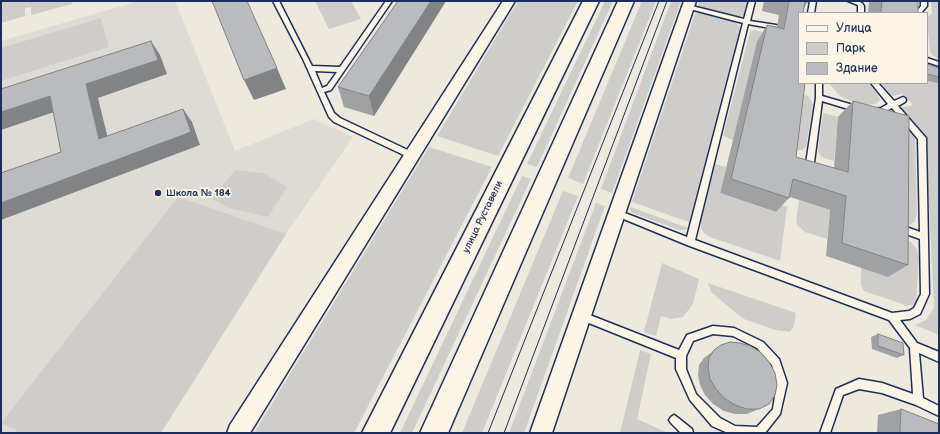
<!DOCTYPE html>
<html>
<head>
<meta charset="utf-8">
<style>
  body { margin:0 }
  #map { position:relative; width:940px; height:434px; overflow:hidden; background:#eee9dd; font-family:"Balsamiq Sans",sans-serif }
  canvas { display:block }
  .frame { position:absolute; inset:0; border:2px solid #1b2f5e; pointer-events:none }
  .legend { position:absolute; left:798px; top:12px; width:130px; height:72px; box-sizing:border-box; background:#fcf5e5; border:1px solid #a2a6af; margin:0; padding:5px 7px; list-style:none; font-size:12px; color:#1b2f5e }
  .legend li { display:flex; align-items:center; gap:8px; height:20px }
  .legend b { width:20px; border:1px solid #a2a6af }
</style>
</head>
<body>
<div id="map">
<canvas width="940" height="434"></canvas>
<div class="frame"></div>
<ul class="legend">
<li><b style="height:5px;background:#fcf5e5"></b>Улица</li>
<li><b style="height:11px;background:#cfcdca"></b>Парк</li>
<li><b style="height:11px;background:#babbbe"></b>Здание</li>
</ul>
</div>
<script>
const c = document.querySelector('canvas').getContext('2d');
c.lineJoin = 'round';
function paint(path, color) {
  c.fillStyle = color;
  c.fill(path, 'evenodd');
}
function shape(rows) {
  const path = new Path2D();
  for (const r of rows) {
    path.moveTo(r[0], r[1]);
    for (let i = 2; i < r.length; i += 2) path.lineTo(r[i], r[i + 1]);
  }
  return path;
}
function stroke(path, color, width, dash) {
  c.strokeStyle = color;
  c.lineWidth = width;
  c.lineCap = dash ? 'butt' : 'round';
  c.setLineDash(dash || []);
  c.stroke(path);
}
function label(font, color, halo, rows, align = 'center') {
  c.font = font + ' "Balsamiq Sans",sans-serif';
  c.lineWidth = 3.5;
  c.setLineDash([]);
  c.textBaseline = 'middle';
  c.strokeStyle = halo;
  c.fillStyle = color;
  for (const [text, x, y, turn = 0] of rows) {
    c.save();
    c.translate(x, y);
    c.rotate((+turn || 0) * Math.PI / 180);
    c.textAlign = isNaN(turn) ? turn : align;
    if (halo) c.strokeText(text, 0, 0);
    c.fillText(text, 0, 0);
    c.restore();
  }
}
const built = shape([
  [139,1,175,1,235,151,314,119,353,137,286,234,161,433,1,433,1,41]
]);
const green = shape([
  [1,1,72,1,72,4,31,15,31,7,25,8,25,16,1,23],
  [315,1,351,1,361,19,329,29],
  [518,1,578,1,498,156,437,136],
  [605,1,613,1,537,167,527,164],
  [642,1,656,1,583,184,568,178],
  [671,1,681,1,612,193,601,189],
  [699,1,748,1,744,15,737,17,703,8,698,5],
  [931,1,939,1,939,59,933,56,930,52,927,17,932,14],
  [700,13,735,22,740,27,689,222,632,202,695,14],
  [101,18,109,47,1,81,1,48],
  [754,30,776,35,733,140,723,136,750,32],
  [939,74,939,335,915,325,926,320,934,308,926,142,920,131,900,108,913,105,903,94,892,96,881,83,927,83,927,81,937,83],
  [829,83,869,83,877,94,880,100,876,104,864,105,853,102,840,96],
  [794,92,808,96,813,104,806,147,802,150,797,150],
  [823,113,838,117,834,161,824,158,820,155,818,151],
  [902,127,911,132,915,138,917,213,915,221,910,225,903,226],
  [429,147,492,167,354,433,254,433],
  [715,164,726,167,720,193,775,212,777,204,787,207,780,261,710,237,704,233,701,228,701,219],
  [235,170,263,173,287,187,268,217,229,208,212,199],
  [522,176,531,179,412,433,400,433],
  [563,191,578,196,482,433,462,433],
  [178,197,286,234,161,433,15,433,17,430,1,423],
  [799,200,830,210,827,239,805,232,798,226,796,222],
  [596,203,605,206,524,433,509,433],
  [631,207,688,228,684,230,679,230,635,214,630,211],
  [903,238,911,242,916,248,919,257,916,300,913,305,904,306,903,304,864,291,861,285,861,268],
  [662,263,699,279,693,304,683,317,672,319,661,316,656,336,644,332],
  [708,283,796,313,794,326,790,332,775,330,744,319,735,312,711,292],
  [640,350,651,354,637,419,668,433,620,433]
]);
const lane = shape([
  [273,1,279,1,312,66,340,67,386,1,392,1,331,90,324,92,334,113,340,118,414,153,415,155,414,157,408,157,334,122,329,117,303,59,273,1],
  [315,71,337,72,327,86,322,88,315,71],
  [749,1,755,1,750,21,776,25,779,27,776,29,748,24,695,240,892,313,909,311,914,308,921,294,920,239,895,230,894,228,895,226,898,224,920,232,918,139,892,108,882,113,872,113,870,111,872,109,881,108,888,104,871,83,878,83,894,101,903,97,905,98,906,100,905,102,898,106,926,138,929,294,920,314,910,319,900,320,917,343,939,352,939,362,919,353,923,398,939,406,939,416,916,405,882,393,859,389,843,395,830,433,820,433,836,389,859,379,882,383,913,394,910,348,889,320,687,245,614,215,613,213,614,211,617,210,687,237,743,23,686,8,685,7,688,5,744,19,749,1],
  [810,1,816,1,814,13,808,13,810,1],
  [848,1,857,1,862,3,864,6,864,13,858,13,858,5,848,1],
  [921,1,927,1,927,6,921,13,915,13,921,6,921,1],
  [927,58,939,62,939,66,927,62,927,58],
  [816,83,822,83,822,96,860,107,861,109,858,112,822,101,813,170,809,173,805,170,816,98,816,83],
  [582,312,679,350,687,335,713,326,734,328,763,342,779,359,787,383,780,414,765,433,728,433,712,426,690,400,676,369,676,358,579,319,578,316,579,313,582,312],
  [713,334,733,336,757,348,772,365,777,383,773,409,757,427,735,426,720,418,696,394,686,369,686,356,693,341,713,334],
  [674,415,677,417,692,429,693,433,681,433,671,423,669,420,671,417,674,415]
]);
const street = shape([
  [503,1,515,1,250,433,227,433,230,425,503,1],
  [684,1,696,1,552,433,530,433,684,1]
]);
const primary = shape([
  [583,1,599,1,390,433,362,433,583,1],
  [618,1,634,1,448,433,420,433,618,1]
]);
const tram = shape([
  [488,433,659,1],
  [504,433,667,1]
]);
const wall = shape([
  [398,1,446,1,374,116,344,107,338,87],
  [764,1,808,1,803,10,799,13,796,157,834,168,838,117,853,101,908,265,888,277,826,256,830,210,790,197,789,198,776,212,720,193,757,42,767,25,777,27,779,15,762,11],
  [869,1,918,1,918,13,868,13],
  [927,64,939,68,939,82,937,83,927,81],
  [878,334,904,355,897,358,872,349,871,337],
  [721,345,759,409,747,414,735,414,724,411,713,404,705,395,700,385,698,375,699,365,704,358],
  [901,409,939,433,877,433,878,415]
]);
const shadedWall = shape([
  [431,1,446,1,374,116,369,96],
  [151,41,160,55,167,74,98,98,111,151,99,139,86,84],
  [277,68,286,89,254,100,244,80],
  [50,96,63,109,1,130,1,112],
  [183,109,192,122,200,145,1,220,1,203]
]);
const building = shape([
  [212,1,247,1,277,68,244,80,212,1],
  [398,1,431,1,369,96,338,87,398,1],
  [789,1,808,1,808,2,805,2,803,13,799,13,799,83,805,83,796,157,848,172,853,101,909,116,908,265,842,243,846,196,793,179,789,198,731,179,767,25,784,29,789,1],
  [882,1,918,1,918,13,881,13,882,1],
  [151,41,158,60,86,84,99,139,183,109,191,132,1,203,1,173,61,152,50,96,1,112,1,89,151,41],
  [927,64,939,68,939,77,927,74,927,64],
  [878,334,903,343,904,355,878,346,878,334],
  [730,342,740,343,750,346,760,352,769,362,775,373,777,385,775,395,769,404,759,409,747,409,735,405,724,398,716,389,710,379,708,368,709,358,714,350,721,345,730,342],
  [901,409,939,424,939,433,900,433,901,409]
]);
const markers = [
  [158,193,4,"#1b2f5e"]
];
const poiNames = [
  ["Школа № 184",166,193]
];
const streetNames = [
  ["улица Руставели",483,217,-64]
];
paint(built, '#dedbd4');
paint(green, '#cfcdca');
stroke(lane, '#1b2f5e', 3);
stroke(street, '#1b2f5e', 3);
stroke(primary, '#1b2f5e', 3);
paint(lane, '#fcf5e5');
paint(street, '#fcf5e5');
paint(primary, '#fcf5e5');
stroke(tram, '#1b2f5e', 1);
paint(wall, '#a0a1a3');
paint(shadedWall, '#828385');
paint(building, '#babbbe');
stroke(building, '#828385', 1);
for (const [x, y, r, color] of markers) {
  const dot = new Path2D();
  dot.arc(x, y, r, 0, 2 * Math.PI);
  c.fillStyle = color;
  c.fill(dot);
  stroke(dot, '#fcf5e5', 1.5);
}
label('bold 10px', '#1b2f5e', '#fcf5e5', poiNames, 'left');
label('10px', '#1b2f5e', '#fcf5e5', streetNames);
</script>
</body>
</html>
